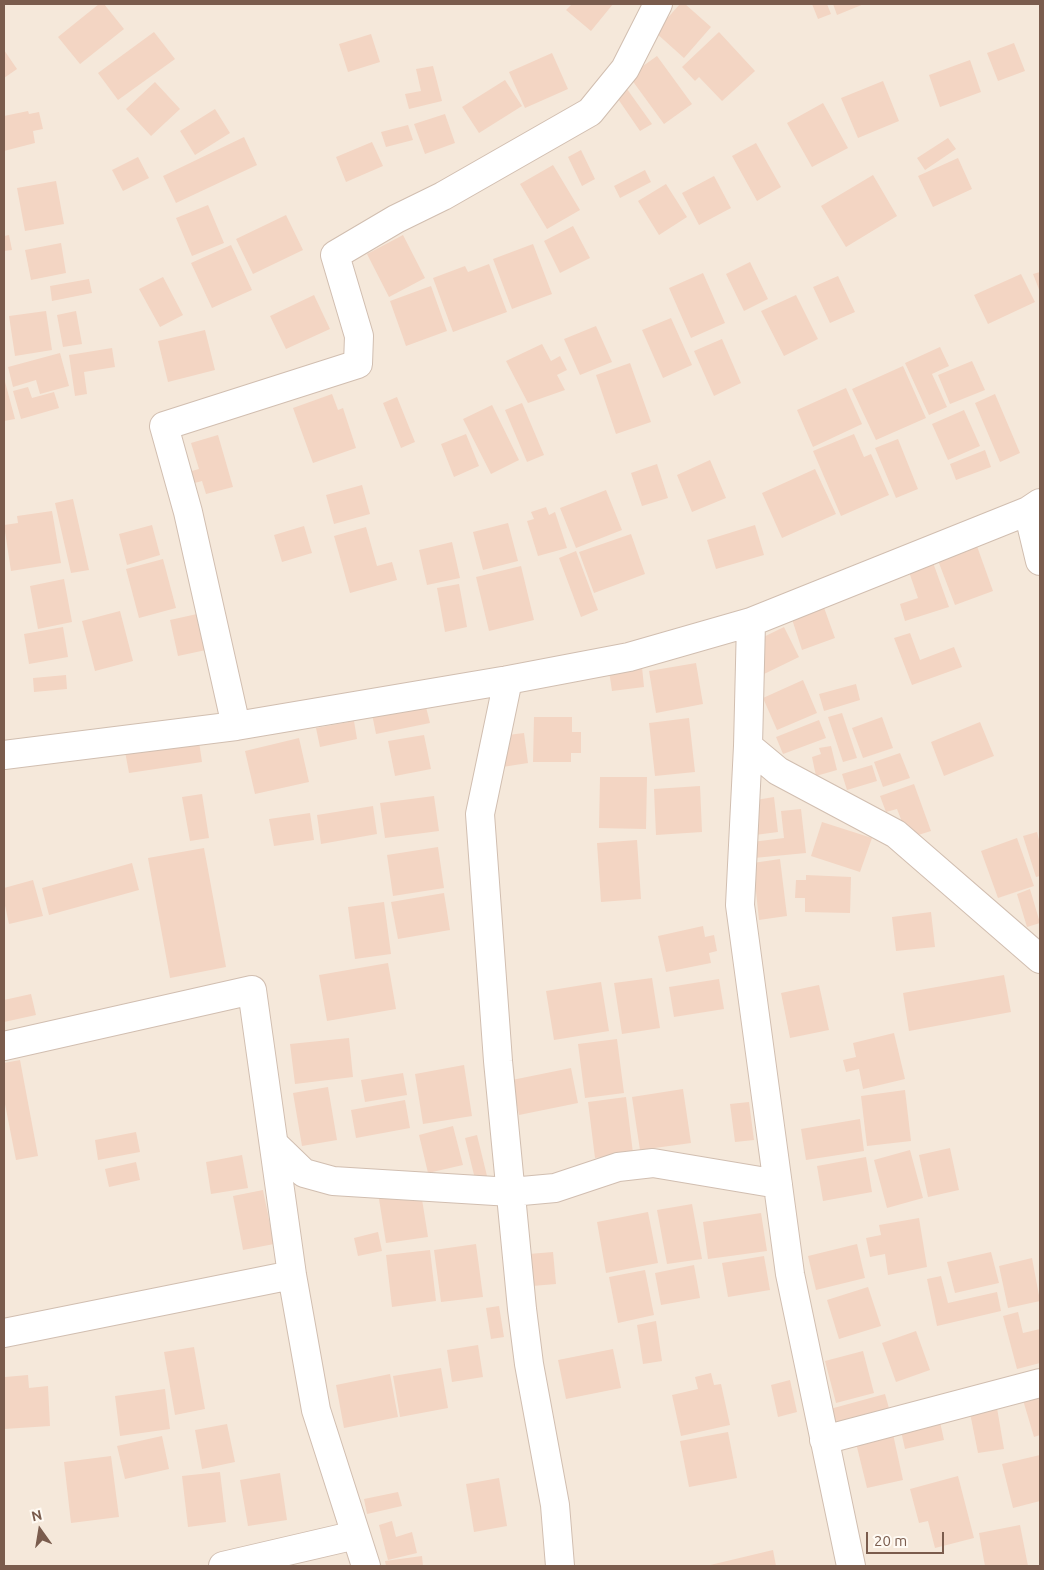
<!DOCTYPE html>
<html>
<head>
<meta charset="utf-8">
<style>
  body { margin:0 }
  #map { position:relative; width:1044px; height:1570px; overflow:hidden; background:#fdf6ec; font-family:Ubuntu,sans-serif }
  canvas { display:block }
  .frame { position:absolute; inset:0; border:5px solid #7a5c4d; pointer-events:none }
  .north { position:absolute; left:15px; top:1505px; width:50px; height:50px; -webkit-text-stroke:4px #fffaf3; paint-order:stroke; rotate:347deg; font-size:14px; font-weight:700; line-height:20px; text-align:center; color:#7a5c4d }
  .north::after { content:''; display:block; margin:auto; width:18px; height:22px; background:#7a5c4d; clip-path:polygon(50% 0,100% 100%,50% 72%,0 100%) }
  .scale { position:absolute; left:866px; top:1532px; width:78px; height:22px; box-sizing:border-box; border:2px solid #7a5c4d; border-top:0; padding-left:6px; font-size:15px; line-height:18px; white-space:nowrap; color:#7a5c4d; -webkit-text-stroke:4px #fffaf3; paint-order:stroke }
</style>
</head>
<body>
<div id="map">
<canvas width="1044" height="1570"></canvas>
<div class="frame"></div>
<div class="north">N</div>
<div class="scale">20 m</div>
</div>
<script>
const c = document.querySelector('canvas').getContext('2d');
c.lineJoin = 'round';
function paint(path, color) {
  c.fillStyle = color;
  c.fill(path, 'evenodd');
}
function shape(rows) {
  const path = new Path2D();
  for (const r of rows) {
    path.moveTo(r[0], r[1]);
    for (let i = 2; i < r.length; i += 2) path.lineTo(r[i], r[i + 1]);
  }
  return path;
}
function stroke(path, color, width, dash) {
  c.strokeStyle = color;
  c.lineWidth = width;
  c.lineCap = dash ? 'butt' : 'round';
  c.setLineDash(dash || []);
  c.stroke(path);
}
const residential = shape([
  [4,4,1040,4,1040,1566,4,1566]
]);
const building = shape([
  [99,4,104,4,124,29,80,64,58,37],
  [572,4,613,4,591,31,566,10],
  [680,4,685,4,711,27,684,58,655,32],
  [812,4,827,4,831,14,818,19],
  [833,4,864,4,837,15],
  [154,32,175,59,118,100,98,73],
  [719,32,755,71,722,101,699,77,695,81,682,67],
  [371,34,380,62,348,72,339,44],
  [1014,43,1025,71,998,81,987,53],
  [4,50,17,69,4,78],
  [552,53,568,89,525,108,509,72],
  [657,56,692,104,664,124,629,76],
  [970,60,981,92,940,107,929,75],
  [433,66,442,101,409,109,405,94,421,91,416,69],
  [505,80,522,106,479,133,462,107],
  [883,81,899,121,858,138,841,98],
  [155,82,180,109,151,136,126,109],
  [627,89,652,124,640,131,616,96],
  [823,103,848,148,812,167,787,123],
  [215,109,230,133,195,155,180,131],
  [28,111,29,114,39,112,43,129,33,131,35,143,4,151,4,116],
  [445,114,455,143,425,154,414,124],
  [408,125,413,140,386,147,381,132],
  [244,137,257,165,176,203,163,176],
  [948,138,956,149,925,170,917,158],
  [372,142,383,166,346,182,336,157],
  [756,143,781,187,757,201,732,156],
  [581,150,595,179,582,186,568,157],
  [138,157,149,178,123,191,112,170],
  [958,158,972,189,933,207,918,176],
  [553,165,580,210,547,229,520,184],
  [645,170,651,182,620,198,614,186],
  [873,175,897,216,846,247,821,206],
  [714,176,731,208,699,225,682,193],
  [56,181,64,224,25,231,17,188],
  [666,184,687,217,659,235,638,201],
  [208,205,224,243,192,256,176,218],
  [286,215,303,250,253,274,236,239],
  [573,226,590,258,560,273,544,241],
  [9,235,12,250,4,251,4,236],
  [403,235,425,278,389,297,367,254],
  [61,243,66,273,31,280,25,250],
  [533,244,552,294,512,309,493,259],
  [231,245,252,290,212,308,191,263],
  [750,262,768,299,744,311,726,274],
  [489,264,507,312,453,332,433,278,465,266,468,272],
  [1040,272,1040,292,1033,274],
  [703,273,725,323,691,338,669,288],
  [1021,274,1035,302,988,324,974,295],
  [838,276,855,312,830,323,813,287],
  [163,277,183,315,160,327,139,289],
  [89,279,92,293,52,301,50,286],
  [431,286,447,331,406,346,390,301],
  [314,295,330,329,286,349,270,316],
  [796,295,818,339,784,356,761,311],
  [46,311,52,350,15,356,9,316],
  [76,311,82,344,63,347,57,315],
  [671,318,692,365,663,378,642,330],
  [596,326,612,362,580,375,564,339],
  [205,330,215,370,168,382,158,341],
  [722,339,741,383,714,396,694,351],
  [542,344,551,361,560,356,567,370,557,375,565,390,528,403,506,361],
  [940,347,949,366,932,374,947,407,929,415,905,363],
  [112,348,115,367,84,372,87,394,75,396,69,355],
  [60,353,69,386,40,394,36,380,13,387,8,367],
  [972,361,985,390,950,404,938,375],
  [630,363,651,422,616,434,596,375],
  [903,366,926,418,876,440,852,389],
  [4,378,15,419,4,421],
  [28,387,32,398,54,392,59,408,21,419,13,391],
  [846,388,862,424,813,447,797,410],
  [332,394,338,410,343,408,356,448,313,463,293,408],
  [995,394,1020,453,1000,462,975,403],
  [397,397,415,442,401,448,383,403],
  [522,403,544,455,527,462,505,410],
  [492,405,519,460,491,474,463,419],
  [964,410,980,446,948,460,932,424],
  [466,434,479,466,454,477,441,444],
  [854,434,864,457,871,454,889,495,841,516,813,451],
  [218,435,233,487,206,494,202,481,191,484,188,472,199,469,191,443],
  [898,439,918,489,896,498,875,448],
  [985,450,991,467,956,480,950,464],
  [710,460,726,498,692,512,677,475],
  [657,464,668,498,642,506,631,473],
  [815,469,836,514,782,538,762,493],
  [362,485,370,514,334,524,326,495],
  [606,490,622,530,576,548,560,508],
  [73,499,89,570,71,573,55,503],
  [546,507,549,515,555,512,567,548,538,556,527,521,534,519,531,512],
  [52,511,61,563,11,571,4,525,18,523,17,516],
  [508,523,518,561,483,570,473,532],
  [152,525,160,555,127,565,119,534],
  [755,525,764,555,716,569,707,540],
  [304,526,312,553,282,562,274,535],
  [366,527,377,566,392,562,397,580,350,593,334,536],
  [631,534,645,574,594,593,579,552],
  [973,535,993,591,955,605,934,550],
  [452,542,460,578,427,585,419,550],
  [576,551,598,610,581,617,559,558],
  [931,557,949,607,905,621,900,604,918,598,907,566],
  [163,559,176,608,139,618,126,569],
  [521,566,534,620,489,631,476,577],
  [64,579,72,622,38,629,30,586],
  [459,584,467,627,445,632,437,588],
  [822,602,835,638,802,650,790,613],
  [120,611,133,661,95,671,82,621],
  [197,614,206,650,178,656,170,620],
  [63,627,68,657,29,664,24,634],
  [784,627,799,657,762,675,747,645],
  [910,633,920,660,954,647,962,667,912,685,894,638],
  [696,663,703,704,656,713,649,671],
  [642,667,644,687,612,691,609,671],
  [66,675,67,689,34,692,33,678],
  [803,680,817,713,777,730,763,698],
  [856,684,860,700,824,711,819,694],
  [425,703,430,723,376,734,372,714],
  [842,713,857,758,843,762,828,717],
  [534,717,572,717,572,732,581,732,581,753,571,753,571,762,533,762],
  [882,717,893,748,863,758,852,728],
  [689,718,695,772,655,776,649,723],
  [819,720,826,738,783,754,776,737],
  [354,721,357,739,320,747,316,728],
  [980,722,994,756,944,776,931,742],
  [524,733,528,763,496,768,492,737],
  [198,735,202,762,129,773,124,746],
  [424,735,431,769,395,776,388,741],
  [299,738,309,782,255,794,245,751],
  [831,746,837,770,816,776,812,757,821,754,819,748],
  [900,753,910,778,883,787,874,762],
  [872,765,877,781,847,790,842,774],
  [600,777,647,777,646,829,599,828],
  [914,784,931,831,912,837,908,825,904,827,897,809,886,812,880,796],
  [700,786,702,832,656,835,654,789],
  [202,794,209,838,190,841,182,797],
  [434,796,439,831,385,838,380,803],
  [774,797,778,832,755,835,750,801],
  [373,806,377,834,321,844,317,815],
  [801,809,806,853,754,858,752,842,784,838,781,811],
  [310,813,314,840,274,846,269,819],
  [822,822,872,838,860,872,811,856],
  [1037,832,1040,844,1040,876,1036,877,1023,836],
  [1017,838,1034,886,998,898,981,851],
  [637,840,641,899,601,902,597,843],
  [438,847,444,888,393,896,387,855],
  [204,848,226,967,170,978,148,858],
  [780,859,787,916,759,920,753,863],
  [132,863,139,890,49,915,42,888],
  [806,875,851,877,850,913,805,912,805,898,795,898,796,880,806,880],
  [33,880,43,916,9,924,4,901,4,888],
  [1030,889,1040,923,1027,927,1017,894],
  [444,893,450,930,398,939,391,902],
  [384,902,391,954,355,959,348,907],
  [931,912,935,947,896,951,892,917],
  [703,926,705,937,714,935,717,951,709,953,711,963,666,972,658,936],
  [388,963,396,1009,327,1021,319,975],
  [1004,975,1011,1012,909,1031,903,993],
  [652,978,660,1028,622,1034,614,983],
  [719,979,724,1009,674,1017,669,987],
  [601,982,609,1031,554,1040,546,991],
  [819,985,829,1030,790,1038,781,993],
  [31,994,36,1015,4,1022,4,1000],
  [894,1033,905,1079,863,1089,859,1069,846,1072,843,1060,856,1057,853,1043],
  [349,1038,353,1077,295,1084,290,1044],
  [617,1039,624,1093,585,1098,578,1044],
  [20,1060,38,1156,16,1160,4,1099,4,1063],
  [464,1065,472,1116,423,1124,415,1074],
  [571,1068,578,1103,519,1115,512,1080],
  [403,1073,407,1095,365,1102,361,1080],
  [328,1087,337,1140,302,1146,293,1093],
  [683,1089,691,1143,640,1150,632,1097],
  [905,1090,911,1141,867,1146,861,1096],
  [626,1097,633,1153,595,1158,588,1102],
  [405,1100,410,1128,356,1138,351,1110],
  [749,1102,754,1140,735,1142,730,1104],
  [860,1119,864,1151,806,1160,801,1129],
  [453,1126,463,1165,428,1173,419,1135],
  [136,1132,140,1152,98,1160,95,1140],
  [477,1135,487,1176,475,1179,465,1138],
  [950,1148,959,1190,928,1197,919,1155],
  [910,1150,923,1198,887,1208,874,1160],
  [242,1155,248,1188,211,1194,206,1162],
  [866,1157,872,1192,823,1201,817,1166],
  [136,1162,140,1180,109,1187,105,1169],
  [263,1190,274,1244,243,1250,233,1196],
  [421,1193,428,1237,386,1243,379,1199],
  [692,1204,702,1259,667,1264,657,1210],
  [648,1212,658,1263,606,1273,597,1222],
  [761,1213,767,1251,708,1259,703,1222],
  [919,1218,927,1267,888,1275,885,1254,870,1257,866,1238,881,1235,879,1225],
  [378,1232,382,1251,358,1256,354,1238],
  [476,1244,483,1297,441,1302,434,1250],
  [857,1244,865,1278,816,1290,808,1256],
  [430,1250,436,1301,392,1307,386,1255],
  [553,1252,556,1284,532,1286,529,1254],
  [991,1252,999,1283,955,1293,947,1262],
  [764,1256,770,1290,728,1297,722,1263],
  [1032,1258,1040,1301,1008,1308,999,1266],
  [694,1265,700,1298,661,1305,655,1273],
  [645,1270,654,1315,618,1323,609,1277],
  [941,1276,948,1303,997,1292,1001,1311,937,1326,927,1279],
  [868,1287,881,1326,839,1339,827,1300],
  [499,1306,504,1337,491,1339,486,1308],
  [1018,1312,1023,1333,1040,1329,1040,1363,1017,1369,1003,1316],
  [656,1321,662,1361,643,1364,637,1325],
  [916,1331,930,1370,896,1382,882,1343],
  [478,1345,483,1377,452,1382,447,1350],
  [194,1347,205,1409,175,1415,164,1352],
  [613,1349,621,1388,566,1399,558,1360],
  [863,1351,874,1393,836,1403,825,1361],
  [441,1368,448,1408,400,1417,393,1376],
  [711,1373,714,1385,721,1384,730,1425,681,1436,672,1395,698,1389,695,1377],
  [390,1374,398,1417,344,1428,336,1385],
  [28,1375,29,1388,48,1386,50,1426,4,1429,5,1377],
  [790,1380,797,1412,778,1417,771,1385],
  [165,1389,170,1429,120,1436,115,1396],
  [885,1394,890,1412,835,1428,830,1409],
  [1040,1395,1040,1435,1034,1437,1023,1400],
  [997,1408,1004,1449,978,1453,970,1413],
  [940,1422,944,1440,905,1449,901,1431],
  [227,1424,235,1462,202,1469,195,1430],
  [728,1432,737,1478,689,1487,680,1441],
  [893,1434,903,1480,867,1488,856,1443],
  [162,1436,169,1469,125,1479,117,1446],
  [1040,1455,1040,1501,1013,1508,1002,1464],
  [111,1456,119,1517,71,1523,64,1462],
  [220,1472,226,1522,188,1527,182,1476],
  [280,1473,287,1520,248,1526,240,1480],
  [958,1476,974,1538,935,1548,928,1521,919,1523,910,1489],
  [499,1478,507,1526,474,1532,466,1484],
  [398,1492,402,1506,367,1514,364,1499],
  [392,1521,396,1537,412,1532,417,1553,388,1560,379,1525],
  [1020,1525,1028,1566,985,1566,979,1533],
  [773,1550,776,1566,706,1566],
  [422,1556,423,1566,386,1566,385,1561]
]);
const minor = shape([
  [1028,511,1040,561],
  [751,622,748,746,740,905,790,1274,851,1566],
  [508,680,480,814,498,1061,522,1309,529,1364,555,1505,560,1566],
  [236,726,188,512,164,426,358,364,359,336,335,255,396,219,443,196,590,112,625,69,658,4],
  [748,746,778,771,896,834,1040,959],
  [4,755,236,726,508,680,629,657,751,622,1028,511,1040,503],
  [4,1046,252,990,292,1275,316,1410,366,1566],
  [274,1144,304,1173,333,1181,511,1192,555,1188,618,1167,653,1163,778,1184],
  [4,1333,292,1275],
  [824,1440,1040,1383],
  [223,1566,356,1535]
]);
paint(residential, '#f5e8da');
paint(building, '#f3d5c3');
stroke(minor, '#d1beb0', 30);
stroke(minor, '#fff', 28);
</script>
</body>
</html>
